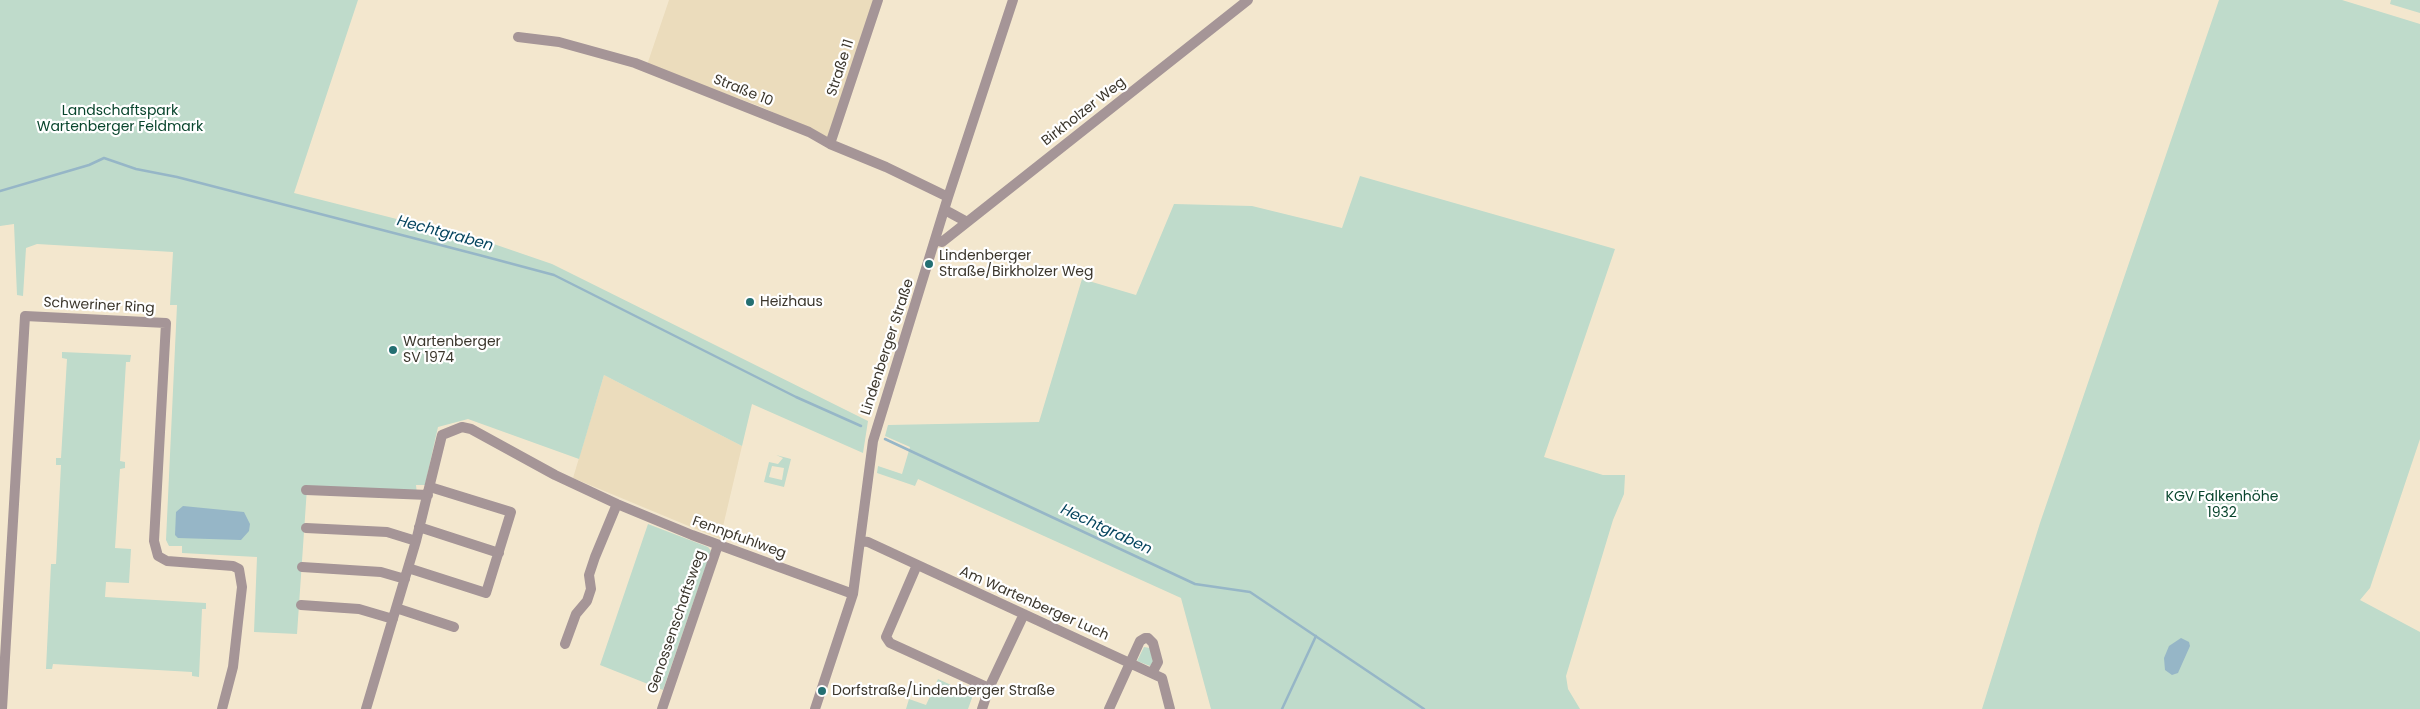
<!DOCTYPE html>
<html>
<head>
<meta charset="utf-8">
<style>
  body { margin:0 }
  canvas { display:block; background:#f3e7ce }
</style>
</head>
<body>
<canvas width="2420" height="709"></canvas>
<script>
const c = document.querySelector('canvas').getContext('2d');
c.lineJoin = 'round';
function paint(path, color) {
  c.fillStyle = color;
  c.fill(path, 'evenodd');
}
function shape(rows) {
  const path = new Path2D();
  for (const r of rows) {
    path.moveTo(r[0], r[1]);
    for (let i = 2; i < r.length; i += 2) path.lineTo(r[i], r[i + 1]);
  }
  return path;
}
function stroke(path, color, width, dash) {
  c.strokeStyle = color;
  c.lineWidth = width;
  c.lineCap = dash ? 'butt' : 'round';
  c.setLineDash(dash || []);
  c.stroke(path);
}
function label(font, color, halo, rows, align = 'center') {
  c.font = font + ' Poppins,sans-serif';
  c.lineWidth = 4.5;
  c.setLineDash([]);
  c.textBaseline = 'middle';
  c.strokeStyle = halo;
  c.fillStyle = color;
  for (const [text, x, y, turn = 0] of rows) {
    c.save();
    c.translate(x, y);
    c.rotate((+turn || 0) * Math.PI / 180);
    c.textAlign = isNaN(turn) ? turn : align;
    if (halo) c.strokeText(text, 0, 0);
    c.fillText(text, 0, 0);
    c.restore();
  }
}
const built = shape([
  [669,0,875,0,828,139,762,107,647,65],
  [604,375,742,446,720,539,573,478]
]);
const green = shape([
  [0,0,358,0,294,193,452,233,453,230,552,264,868,421,863,453,752,404,742,446,604,375,579,459,468,419,438,427,425,485,416,485,417,494,307,488,297,634,254,632,257,557,182,553,182,546,169,546,166,540,177,305,170,305,173,252,37,244,26,248,23,296,17,295,14,224,0,226],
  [2219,0,2342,0,2420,24,2420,439,2370,588,2360,600,2420,632,2420,709,1982,709,2040,523],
  [2391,0,2420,0,2420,13,2390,4],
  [1360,176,1615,249,1544,457,1603,475,1625,475,1624,494,1613,520,1566,676,1568,689,1580,709,1211,709,1181,598,918,479,915,486,877,473,878,466,902,474,910,447,885,436,888,425,1039,422,1082,279,1136,295,1174,204,1252,206,1342,228],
  [62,352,131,355,130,362,126,362,120,461,125,462,125,468,120,469,115,548,131,549,129,583,106,582,105,597,206,603,206,609,202,609,199,677,192,676,192,672,53,664,52,669,46,669,51,564,56,564,61,465,56,465,56,458,61,458,67,359,62,358],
  [776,455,791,459,784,487,764,482,769,462,778,464,783,458],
  [772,466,784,468,782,480,769,477],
  [648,524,708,547,711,551,663,690,600,665],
  [1144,647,1150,648,1153,662,1150,666,1137,661],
  [938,679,973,695,968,709,906,709,909,699,926,705]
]);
const water = shape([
  [183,506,244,512,250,524,249,531,241,540,178,538,175,535,176,512],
  [2181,638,2189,642,2190,646,2178,673,2172,675,2165,670,2164,658,2169,646]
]);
const stream = shape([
  [0,191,89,165,104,158,136,169,177,177,479,255,554,275,796,397,861,426],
  [885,439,1195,584,1250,592,1424,709],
  [1282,709,1316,636]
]);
const street = shape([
  [518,37,559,42,635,63,809,132,830,144,886,167,948,197],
  [830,144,878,0],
  [945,210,967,222],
  [936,240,942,242,1248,0],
  [306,490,428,495],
  [419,527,499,553],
  [306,528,387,532,416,541],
  [861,541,868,542,1162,678,1170,709],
  [917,565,886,637,890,643,989,688],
  [302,567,381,572,405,579],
  [408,568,486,593,511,512,430,487],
  [301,605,359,609,393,619],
  [396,608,454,627],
  [565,644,576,614,587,601,591,589,589,575,595,557,617,504],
  [2,709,25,316,166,323,154,541,158,556,167,561,233,566,239,569,242,587,238,622,233,667,222,709],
  [366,709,416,541,442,435,462,427,471,429,555,475,617,504,692,535,853,594],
  [662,709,718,545],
  [815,709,853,594,873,441,948,197,1013,0],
  [982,709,989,688,1024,614],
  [1109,709,1140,641,1145,638,1148,638,1153,643,1158,662,1152,673]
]);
const markers = [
  [929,264,5,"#236f72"],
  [750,302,5,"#236f72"],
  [393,350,5,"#236f72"],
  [822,691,5,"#236f72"]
];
const streetNames = [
  ["Straße 11",841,68,-72],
  ["Straße 10",743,91,22],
  ["Birkholzer Weg",1084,112,-38],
  ["Schweriner Ring",99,306,3],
  ["Lindenberger Straße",888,347,-72],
  ["Fennpfuhlweg",739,538,20],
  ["Am Wartenberger Luch",1034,604,24],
  ["Genossenschaftsweg",677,622,-71]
];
const parkNames = [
  ["Landschaftspark",120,111],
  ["Wartenberger Feldmark",120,127],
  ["KGV Falkenhöhe",2222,497],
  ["1932",2222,513]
];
const poiNames = [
  ["Lindenberger",939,256],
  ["Straße/Birkholzer Weg",939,272],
  ["Heizhaus",760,302],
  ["Wartenberger",403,342],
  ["SV 1974",403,358],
  ["Dorfstraße/Lindenberger Straße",832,691]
];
const waterNames = [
  ["Hechtgraben",445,234,15],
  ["Hechtgraben",1106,530,25]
];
paint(built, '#ebdcbc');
paint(green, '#bfdbcb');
paint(water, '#96b6c7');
stroke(stream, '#96b6c7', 2.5);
stroke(street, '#a59597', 10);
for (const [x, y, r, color] of markers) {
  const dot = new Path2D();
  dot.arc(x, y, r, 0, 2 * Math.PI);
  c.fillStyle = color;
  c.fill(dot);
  stroke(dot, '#fff', 2);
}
label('14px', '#3b362c', '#fff', streetNames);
label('14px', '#09452d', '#fff', parkNames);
label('14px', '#3b362c', '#fff', poiNames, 'left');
label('italic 15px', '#06455f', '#fff', waterNames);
</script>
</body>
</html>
